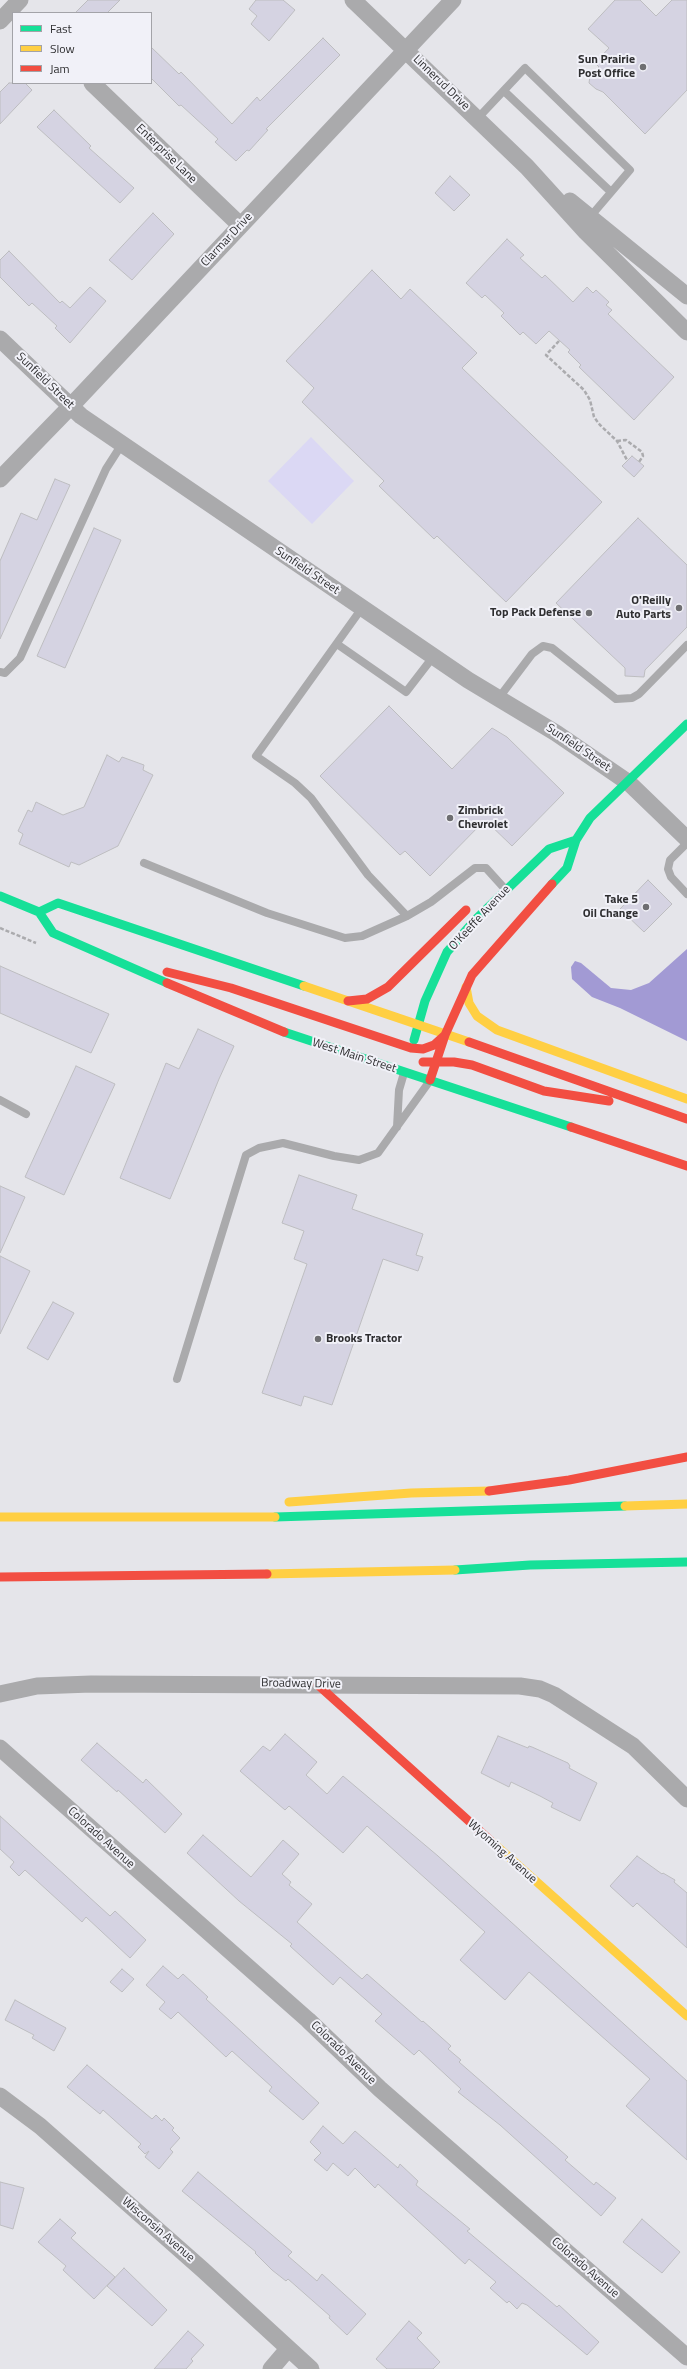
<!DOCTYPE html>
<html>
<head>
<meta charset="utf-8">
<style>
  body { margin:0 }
  #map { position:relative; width:687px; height:2369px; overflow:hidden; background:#e5e5ea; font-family:"Titillium Web",sans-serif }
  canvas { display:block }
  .legend { position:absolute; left:12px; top:12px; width:140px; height:72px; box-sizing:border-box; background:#f1f1f8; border:1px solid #a3a3a8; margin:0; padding:5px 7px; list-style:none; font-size:12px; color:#2e2e30 }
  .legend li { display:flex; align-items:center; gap:8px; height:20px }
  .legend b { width:20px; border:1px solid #a3a3a8 }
</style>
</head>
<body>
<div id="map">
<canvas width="687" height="2369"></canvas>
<ul class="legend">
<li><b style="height:5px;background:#16e098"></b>Fast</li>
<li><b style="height:5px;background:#ffcf43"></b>Slow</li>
<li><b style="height:5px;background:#f24e42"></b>Jam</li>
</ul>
</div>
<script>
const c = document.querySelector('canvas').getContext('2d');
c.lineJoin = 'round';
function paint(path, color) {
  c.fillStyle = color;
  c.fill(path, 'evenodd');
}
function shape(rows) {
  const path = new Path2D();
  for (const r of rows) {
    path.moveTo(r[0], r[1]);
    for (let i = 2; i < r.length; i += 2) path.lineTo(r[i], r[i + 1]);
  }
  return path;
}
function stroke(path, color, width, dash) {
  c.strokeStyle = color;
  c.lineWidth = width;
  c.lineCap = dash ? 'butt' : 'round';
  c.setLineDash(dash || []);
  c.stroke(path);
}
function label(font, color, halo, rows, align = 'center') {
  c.font = font + ' "Titillium Web",sans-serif';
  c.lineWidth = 4;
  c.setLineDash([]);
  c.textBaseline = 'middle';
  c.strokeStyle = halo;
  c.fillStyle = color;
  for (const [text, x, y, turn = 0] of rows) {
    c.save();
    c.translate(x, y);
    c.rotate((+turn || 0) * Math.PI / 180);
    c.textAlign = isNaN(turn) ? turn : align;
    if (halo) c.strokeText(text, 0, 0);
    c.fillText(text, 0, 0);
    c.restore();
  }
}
const green = shape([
  [311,437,354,481,312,524,268,481]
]);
const water = shape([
  [687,949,687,1041,620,1008,592,997,572,979,571,967,575,961,581,963,611,988,631,990,649,983]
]);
const building = shape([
  [88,0,120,0,107,13,75,13,88,0],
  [256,0,283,0,295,10,269,41,251,24,257,16,249,9,256,0],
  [615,0,640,0,656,16,672,0,687,0,687,90,645,134,603,92,596,89,589,83,590,76,599,67,595,63,609,48,588,29,615,0],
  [323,38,340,55,266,129,268,130,249,151,247,150,236,161,215,142,218,139,181,105,179,106,151,78,151,47,179,74,181,72,232,124,257,97,260,101,323,38],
  [9,83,25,83,32,90,0,124,0,92,9,83],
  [54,110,91,146,89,148,134,188,120,203,37,127,54,110],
  [450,176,470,195,454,211,435,193,450,176],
  [153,213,174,234,132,280,109,260,153,213],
  [507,239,524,255,520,258,542,278,545,275,573,302,587,287,593,293,596,290,609,302,606,305,612,310,608,314,674,377,634,420,579,367,581,365,568,352,570,350,549,331,536,344,523,332,520,335,501,316,504,313,485,295,482,298,466,283,507,239],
  [9,251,60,303,62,301,70,308,90,287,106,301,70,343,55,328,57,326,32,303,29,306,0,277,0,260,9,251],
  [372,270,401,299,410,289,477,353,462,368,602,502,506,602,437,536,434,539,379,486,384,481,302,402,314,388,286,361,372,270],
  [632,456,644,466,634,477,622,466,632,456],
  [55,479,70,485,0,639,0,561,21,513,37,520,55,479],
  [638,518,687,565,687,627,645,670,644,677,625,676,625,668,556,603,638,518],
  [94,528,121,540,65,668,37,656,94,528],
  [389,706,452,769,492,728,507,737,564,793,512,846,485,820,430,876,405,851,400,855,320,776,389,706],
  [107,755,119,762,122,757,144,765,143,770,153,775,118,846,79,865,71,862,69,867,19,844,23,834,18,831,28,810,32,812,36,802,63,815,84,807,107,755],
  [648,880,672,904,644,932,620,909,648,880],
  [0,966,109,1014,91,1053,0,1013,0,966],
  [198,1029,234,1046,219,1079,170,1199,120,1178,166,1063,179,1069,198,1029],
  [76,1066,115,1084,64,1195,25,1177,76,1066],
  [299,1175,357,1195,352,1209,423,1234,416,1255,423,1257,418,1271,383,1259,332,1405,304,1396,301,1406,262,1393,307,1264,294,1259,304,1231,282,1223,299,1175],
  [0,1186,25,1197,0,1253,0,1186],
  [0,1256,30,1271,0,1334,0,1256],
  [53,1302,74,1313,48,1360,27,1348,53,1302],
  [285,1734,317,1762,306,1775,327,1794,343,1776,438,1856,687,2081,687,2160,626,2106,650,2079,529,1972,505,2000,460,1960,485,1932,367,1826,343,1853,289,1806,285,1810,240,1771,263,1746,270,1751,285,1734],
  [498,1736,528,1748,529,1746,532,1747,568,1763,570,1766,569,1768,597,1783,580,1821,551,1807,553,1803,540,1796,511,1782,509,1787,481,1773,498,1736],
  [97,1743,143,1783,146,1779,182,1814,165,1833,118,1790,117,1792,81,1760,97,1743],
  [0,1816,110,1916,115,1911,146,1940,130,1958,86,1917,82,1922,25,1870,19,1876,10,1867,14,1862,0,1849,0,1816],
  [203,1835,251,1877,283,1840,299,1854,282,1874,291,1882,289,1885,312,1904,297,1922,362,1979,367,1974,422,2022,423,2021,451,2046,448,2049,461,2060,459,2062,568,2157,565,2160,594,2185,596,2182,616,2198,601,2216,500,2125,458,2092,461,2089,419,2050,414,2055,375,2021,382,2014,340,1977,333,1985,290,1946,292,1944,239,1901,187,1853,203,1835],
  [637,1856,662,1874,663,1873,675,1880,674,1882,687,1893,687,1948,637,1903,633,1907,610,1886,637,1856],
  [163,1966,178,1979,183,1974,208,1997,206,1999,319,2103,303,2120,269,2091,272,2087,232,2051,226,2057,178,2012,171,2019,159,2009,165,2002,146,1985,163,1966],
  [122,1969,134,1979,122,1992,110,1982,122,1969],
  [15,2000,66,2028,54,2051,32,2038,34,2035,5,2020,15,2000],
  [87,2065,152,2119,156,2115,162,2121,164,2118,174,2128,172,2130,180,2138,170,2149,173,2152,159,2169,145,2157,149,2151,145,2154,138,2147,141,2144,103,2110,100,2114,67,2087,87,2065],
  [323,2126,343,2144,355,2131,398,2168,400,2164,418,2181,416,2185,470,2229,467,2231,557,2307,559,2305,599,2342,587,2355,527,2305,522,2303,517,2309,509,2301,507,2303,490,2288,496,2282,469,2259,465,2264,378,2184,375,2188,355,2168,348,2176,333,2163,327,2171,314,2160,321,2153,310,2142,323,2126],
  [198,2172,292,2252,288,2256,317,2281,322,2274,366,2314,347,2335,329,2318,330,2316,288,2279,286,2281,272,2270,255,2253,256,2252,182,2191,198,2172],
  [0,2182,24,2188,13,2229,0,2225,0,2182],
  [60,2219,76,2233,71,2238,115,2277,94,2299,63,2270,66,2266,38,2242,60,2219],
  [642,2219,680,2252,662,2273,623,2242,642,2219],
  [124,2268,167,2310,152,2326,107,2286,124,2268],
  [409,2321,422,2333,417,2338,440,2362,433,2369,387,2369,376,2359,409,2321],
  [188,2331,204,2345,191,2359,193,2361,186,2369,154,2369,188,2331]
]);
const path = shape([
  [559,341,546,355,584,390,590,400,594,417,600,425,617,441,627,460],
  [617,441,626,440,642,452,643,456,639,462],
  [0,928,36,943]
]);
const lane = shape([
  [504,91,611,192],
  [477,119,525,68,630,170,590,217],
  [362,608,256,756,295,783,311,798,368,875,407,916],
  [337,644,406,692,433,657],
  [0,672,5,673,20,658,106,469,122,444],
  [498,699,532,654,543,646,552,648,616,699,632,698,639,694,687,645],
  [687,843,670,860,668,869,671,877,687,894],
  [144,863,267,913,345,938,362,936,407,916,431,902,475,868,486,868,505,889],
  [0,1100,26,1114],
  [397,1127,399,1090,404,1073],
  [177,1379,246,1155,259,1148,283,1143,334,1156,359,1160,378,1153,429,1082]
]);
const street = shape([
  [353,0,527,167,586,232,687,332],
  [0,21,20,0],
  [92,83,240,225],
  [570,201,687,296],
  [0,339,81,416,468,680,556,733,629,783,687,839],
  [0,479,71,406,453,0],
  [0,1694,37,1686,91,1684,520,1686,540,1689,554,1695,633,1746,687,1799],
  [0,1748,308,2020,380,2089,687,2357],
  [0,2096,40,2126,203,2270,311,2369],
  [271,2369,288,2349]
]);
const fast = shape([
  [552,884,567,868,576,840,590,818,687,724],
  [0,896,39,912,53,933,167,983],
  [39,912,58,903,304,986],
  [284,1032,571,1127],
  [414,1040,425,1001,447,952,475,920,549,849,576,840],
  [275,1517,625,1506],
  [455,1570,530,1565,687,1562]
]);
const slow = shape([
  [304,986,469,1042],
  [466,987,469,1003,477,1016,497,1030,687,1099],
  [289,1502,411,1493,489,1491],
  [625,1506,687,1504],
  [0,1517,275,1517],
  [267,1574,455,1570],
  [491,1841,687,2016]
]);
const jam = shape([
  [167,972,231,988,411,1048,423,1049,434,1045,445,1035],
  [167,983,284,1032],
  [348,1001,367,999,388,987,466,910],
  [469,1042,687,1119],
  [423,1062,454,1062,472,1065,544,1091,609,1101],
  [430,1080,445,1035,472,975,552,884],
  [571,1127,687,1166],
  [489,1491,569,1480,687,1457],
  [0,1577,267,1574],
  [318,1685,491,1841]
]);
const markers = [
  [643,67,4,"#6e6e71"],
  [679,608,4,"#6e6e71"],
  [589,613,4,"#6e6e71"],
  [450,818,4,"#6e6e71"],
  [646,907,4,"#6e6e71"],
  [318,1339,4,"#6e6e71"]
];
const poiNames = [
  ["Sun Prairie",635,60],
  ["Post Office",635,74],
  ["O'Reilly",671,601],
  ["Auto Parts",671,615],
  ["Top Pack Defense",581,613],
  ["Zimbrick",458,811,"left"],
  ["Chevrolet",458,825,"left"],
  ["Take 5",638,900],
  ["Oil Change",638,914],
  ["Brooks Tractor",326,1339,"left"]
];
const streetNames = [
  ["Linnerud Drive",441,83,44],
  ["Enterprise Lane",166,154,44],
  ["Clarmar Drive",227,240,-47],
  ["Sunfield Street",45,381,44],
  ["Sunfield Street",307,571,34],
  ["Sunfield Street",578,748,34],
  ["O'Keeffe Avenue",480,918,-47],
  ["West Main Street",354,1056,18],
  ["Broadway Drive",301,1684,1],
  ["Colorado Avenue",101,1838,42],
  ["Wyoming Avenue",502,1852,42],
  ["Colorado Avenue",343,2053,44],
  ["Wisconsin Avenue",158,2230,41],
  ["Colorado Avenue",585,2268,41]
];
paint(green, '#dbd8f4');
paint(water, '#a29ad4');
paint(building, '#d5d3e2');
stroke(building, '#bdbdc0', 1);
stroke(path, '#ababae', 2.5, [4, 2]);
stroke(lane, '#aaaaac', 8);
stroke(street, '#aaaaac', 17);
stroke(fast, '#16e098', 9);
stroke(slow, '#ffcf43', 9);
stroke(jam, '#f24e42', 9);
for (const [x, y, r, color] of markers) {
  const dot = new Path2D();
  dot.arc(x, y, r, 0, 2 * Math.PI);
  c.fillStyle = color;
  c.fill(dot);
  stroke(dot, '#f1f1f8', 1.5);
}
label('bold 12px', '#2e2e30', '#f1f1f8', poiNames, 'right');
label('12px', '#2e2e30', '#f1f1f8', streetNames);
</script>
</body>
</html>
